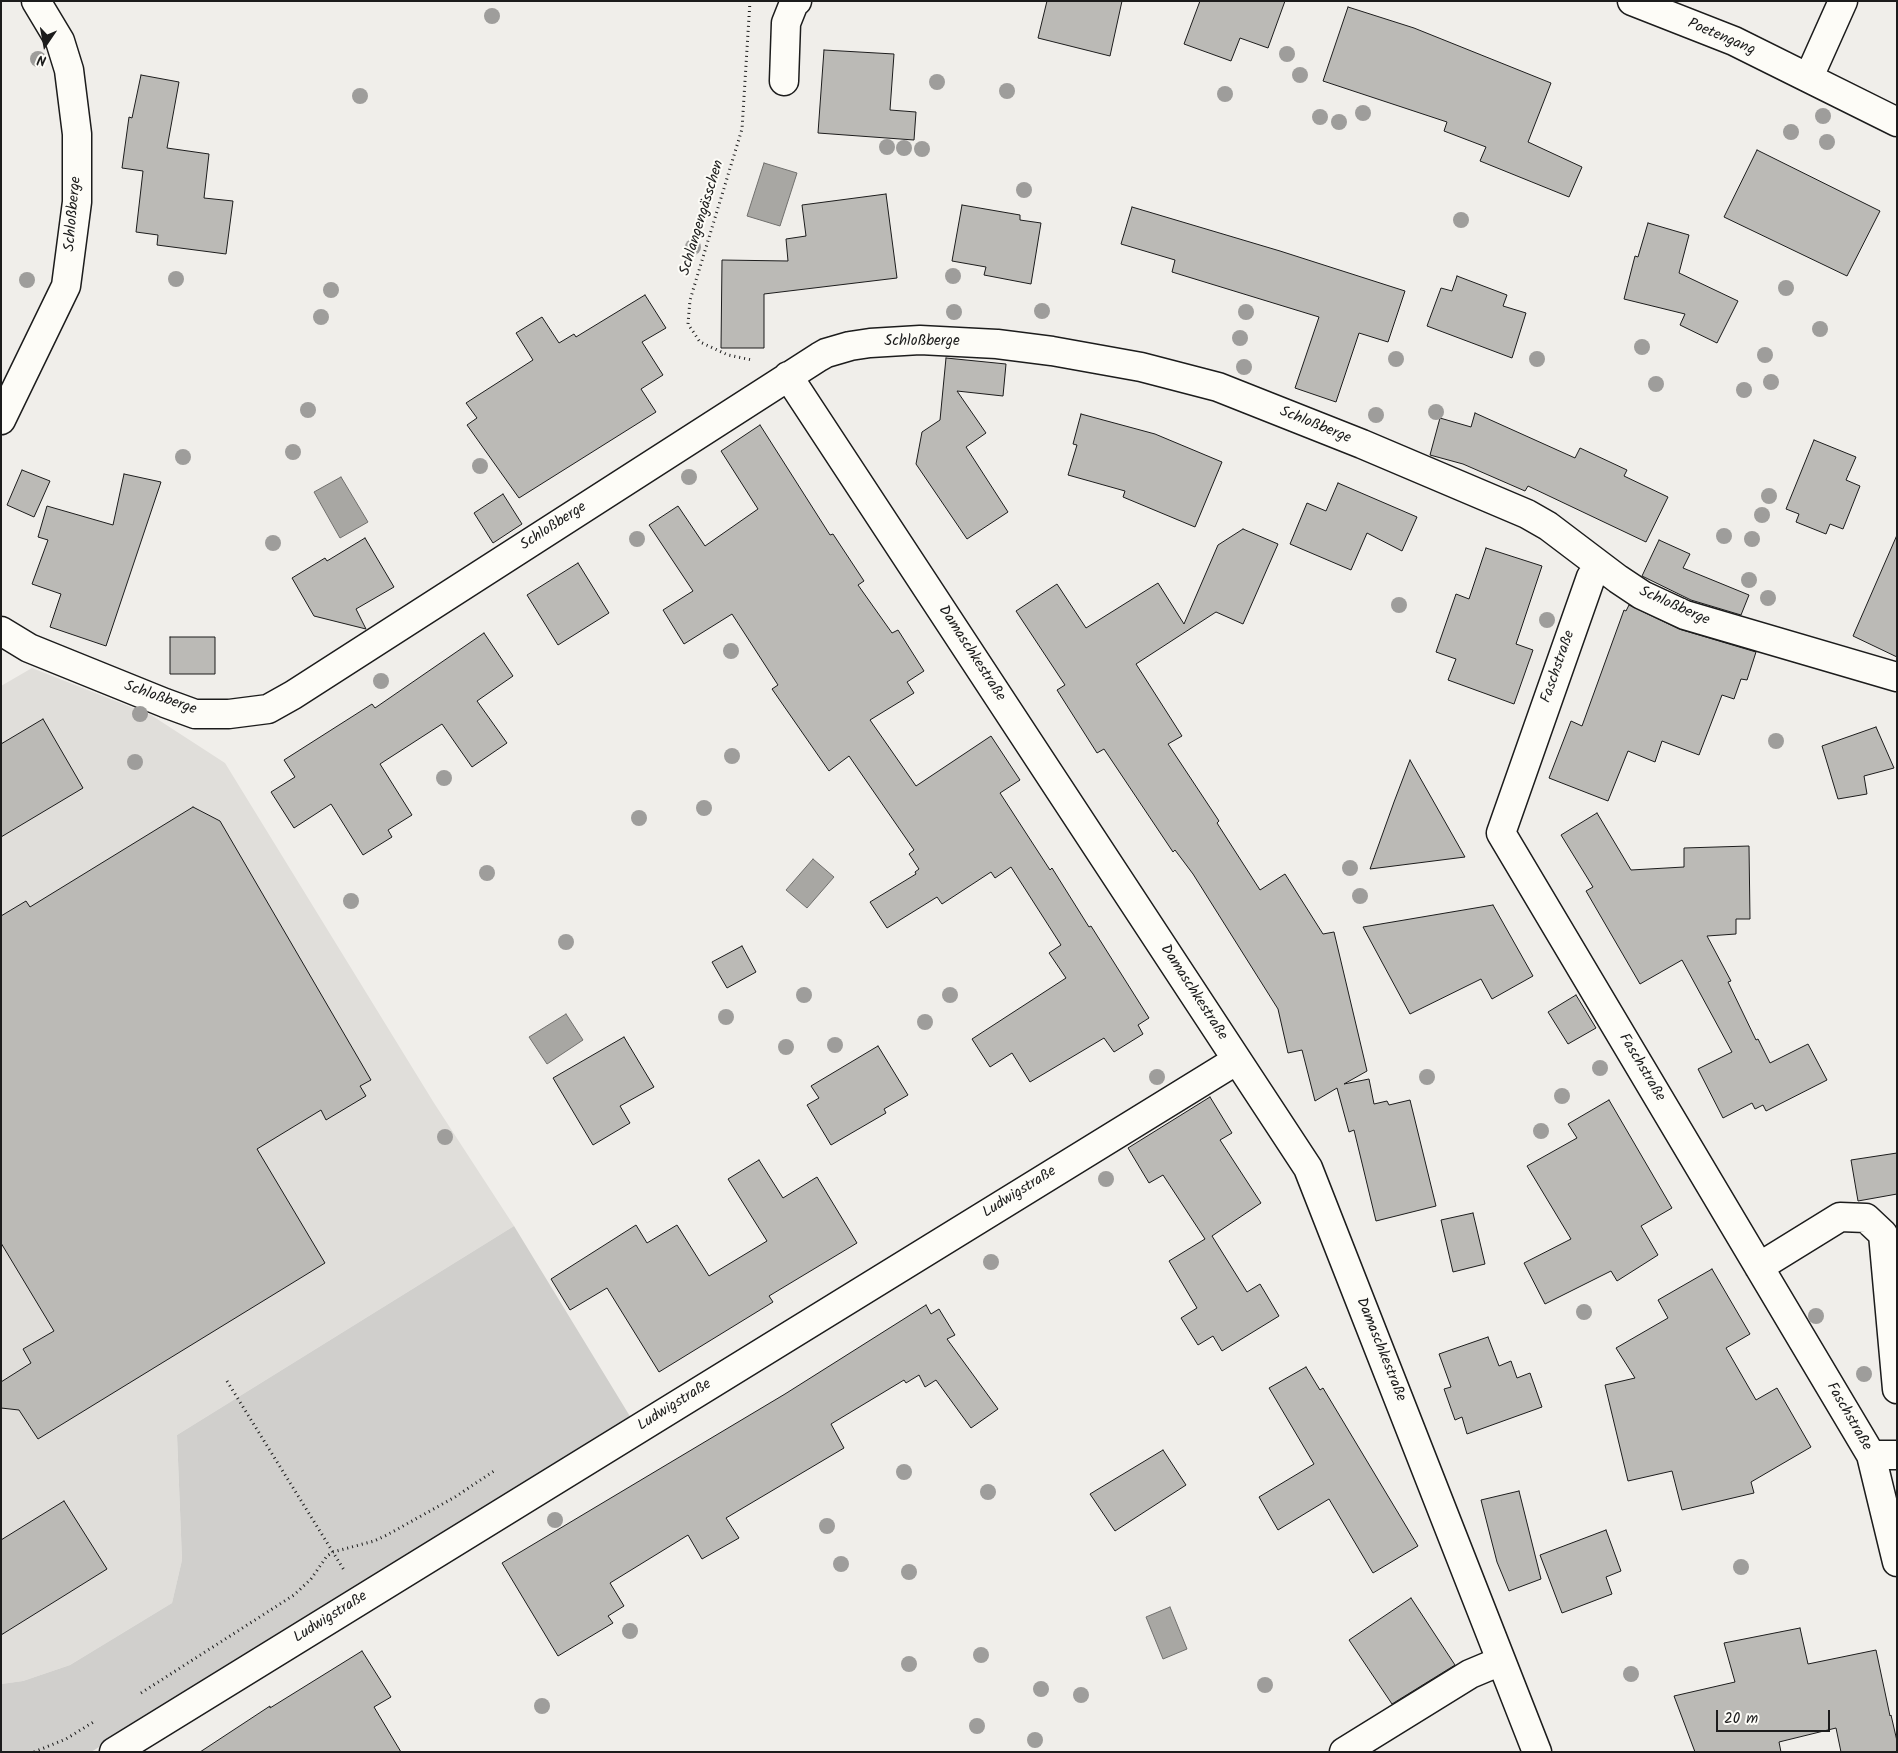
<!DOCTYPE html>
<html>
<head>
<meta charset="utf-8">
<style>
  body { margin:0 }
  #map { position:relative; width:1898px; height:1753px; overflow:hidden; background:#f0eeea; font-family:Kalam,sans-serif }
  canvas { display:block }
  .frame { position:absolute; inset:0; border:2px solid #1c1c1c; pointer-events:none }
  .north { position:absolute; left:20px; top:20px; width:50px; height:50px; -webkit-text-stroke:4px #fdfcf7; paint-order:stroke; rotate:192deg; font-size:14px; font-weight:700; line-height:20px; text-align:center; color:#1c1c1c }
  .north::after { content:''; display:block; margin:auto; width:18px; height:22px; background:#1c1c1c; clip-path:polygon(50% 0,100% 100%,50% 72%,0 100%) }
  .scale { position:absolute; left:1716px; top:1710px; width:114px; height:22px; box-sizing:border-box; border:2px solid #1c1c1c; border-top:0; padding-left:6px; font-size:15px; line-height:18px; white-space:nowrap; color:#1c1c1c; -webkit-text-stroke:4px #fdfcf7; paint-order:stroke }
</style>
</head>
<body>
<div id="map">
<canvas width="1898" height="1753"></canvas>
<div class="frame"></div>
<div class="north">N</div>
<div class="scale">20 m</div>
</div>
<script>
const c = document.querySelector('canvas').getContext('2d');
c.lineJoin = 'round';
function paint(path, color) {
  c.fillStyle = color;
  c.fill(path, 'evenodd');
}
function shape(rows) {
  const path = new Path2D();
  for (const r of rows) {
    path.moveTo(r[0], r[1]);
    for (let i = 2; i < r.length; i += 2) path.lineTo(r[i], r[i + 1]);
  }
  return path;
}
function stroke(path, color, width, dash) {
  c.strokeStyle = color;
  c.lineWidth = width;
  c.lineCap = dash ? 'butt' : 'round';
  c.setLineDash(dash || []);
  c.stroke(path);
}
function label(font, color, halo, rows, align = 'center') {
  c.font = font + ' Kalam,sans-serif';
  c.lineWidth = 4;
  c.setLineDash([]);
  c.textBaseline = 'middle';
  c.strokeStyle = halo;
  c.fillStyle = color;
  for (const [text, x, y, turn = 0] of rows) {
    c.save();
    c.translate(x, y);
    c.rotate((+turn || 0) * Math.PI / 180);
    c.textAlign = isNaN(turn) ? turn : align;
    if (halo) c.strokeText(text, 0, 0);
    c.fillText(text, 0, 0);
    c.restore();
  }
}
const built = shape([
  [32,668,151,715,225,763,434,1103,514,1226,177,1435,182,1560,172,1603,70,1665,23,1681,1,1684,1,686]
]);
const green = shape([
  [514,1226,631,1418,91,1752,1,1752,1,1684,23,1681,70,1665,172,1603,182,1560,177,1435]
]);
const water = shape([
  [764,163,797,173,780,226,747,216,764,163],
  [341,477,368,522,340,538,314,492,341,477],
  [813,859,834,877,807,908,786,890,813,859],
  [566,1014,583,1040,547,1064,529,1037,566,1014],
  [1170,1607,1187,1649,1163,1659,1146,1617,1170,1607]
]);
const building = shape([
  [1047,1,1122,1,1110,56,1038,38,1047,1],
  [1200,1,1285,1,1268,48,1240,38,1231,61,1184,44,1200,1],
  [1348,7,1414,28,1551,83,1528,142,1582,167,1569,197,1480,161,1486,147,1444,131,1447,122,1323,81,1348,7],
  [824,50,894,54,890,110,916,112,914,140,818,133,824,50],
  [141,75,179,82,167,148,209,154,204,198,233,201,226,254,157,245,158,235,136,232,143,171,122,168,129,117,132,118,141,75],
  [1757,150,1880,211,1847,276,1724,217,1757,150],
  [886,194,897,278,764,294,764,348,721,348,722,260,788,261,786,239,806,236,802,205,886,194],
  [962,205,1020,215,1020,220,1041,223,1031,284,984,275,986,267,952,261,962,205],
  [1132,207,1280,251,1405,291,1388,342,1359,333,1336,402,1295,388,1319,317,1172,272,1175,260,1121,244,1132,207],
  [1648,223,1689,235,1679,273,1738,301,1717,343,1680,325,1685,314,1624,299,1635,256,1638,257,1648,223],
  [1457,276,1507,295,1503,306,1526,313,1512,358,1427,326,1441,288,1452,291,1457,276],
  [645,295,666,328,642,342,663,375,641,389,656,412,519,498,467,425,477,418,466,403,533,360,516,333,542,317,559,343,574,334,576,337,645,295],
  [946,358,1006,364,1003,396,957,391,986,433,966,447,1008,512,967,539,916,464,922,432,940,420,946,358],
  [1475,413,1575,458,1580,448,1627,470,1624,476,1668,497,1646,542,1528,486,1525,491,1463,464,1430,455,1440,418,1471,427,1475,413],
  [1081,414,1155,434,1222,462,1195,527,1123,497,1125,491,1068,475,1077,445,1073,444,1081,414],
  [760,425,830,535,833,534,864,581,858,585,892,633,898,630,924,671,907,682,914,693,870,720,916,786,991,736,1020,780,1000,793,1050,870,1052,868,1089,927,1091,926,1149,1018,1138,1025,1143,1034,1114,1052,1104,1038,1030,1082,1012,1053,990,1067,972,1039,1066,978,1049,953,1061,945,1011,867,995,878,991,872,942,904,937,897,887,928,870,902,916,874,915,872,919,869,909,854,914,850,849,756,829,771,772,689,778,685,732,614,684,644,663,610,693,591,649,525,678,506,705,546,758,509,721,451,760,425],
  [1814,440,1856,457,1846,480,1860,486,1843,529,1830,524,1826,534,1796,522,1799,514,1786,509,1814,440],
  [22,470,50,481,34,517,7,505,22,470],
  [124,474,161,482,106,646,50,627,61,594,32,584,48,540,38,537,47,506,113,525,124,474],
  [1338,483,1417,517,1402,551,1367,533,1351,570,1290,544,1307,503,1326,511,1338,483],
  [503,494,522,524,493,543,474,513,503,494],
  [1243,529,1278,544,1243,624,1216,612,1136,664,1182,736,1168,744,1219,821,1217,823,1260,890,1285,874,1323,934,1334,932,1367,1071,1344,1084,1369,1079,1374,1104,1387,1101,1389,1105,1410,1100,1436,1206,1376,1221,1354,1130,1349,1132,1337,1088,1315,1101,1302,1050,1288,1053,1278,1009,1193,874,1175,850,1173,852,1104,749,1097,753,1057,690,1065,685,1016,611,1057,584,1086,628,1158,583,1184,624,1218,545,1243,529],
  [1897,535,1897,657,1853,636,1897,535],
  [365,538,394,587,356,609,366,629,314,616,292,578,325,558,327,561,365,538],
  [1659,540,1690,554,1683,568,1749,595,1741,615,1691,600,1642,576,1659,540],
  [1486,548,1542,566,1516,644,1533,650,1514,704,1448,680,1456,659,1436,652,1456,594,1469,599,1486,548],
  [578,563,609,613,558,645,527,595,578,563],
  [1629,605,1679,629,1756,652,1747,680,1741,679,1734,699,1722,695,1699,755,1662,741,1655,762,1628,751,1608,801,1549,778,1571,721,1582,726,1624,610,1626,611,1629,605],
  [484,633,513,676,477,701,507,743,472,767,442,724,380,764,412,815,388,830,392,837,363,855,331,804,294,828,271,792,295,777,284,760,372,704,375,708,484,633],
  [170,637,215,637,215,674,170,674,170,637],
  [43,719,83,788,1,837,1,744,43,719],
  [1876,727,1894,768,1864,776,1867,794,1838,799,1822,746,1876,727],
  [1410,760,1465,857,1370,869,1394,802,1410,760],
  [193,807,220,821,371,1080,360,1086,366,1096,326,1120,321,1110,257,1149,325,1263,38,1439,19,1410,1,1408,1,1382,31,1363,23,1349,54,1331,1,1243,1,916,26,901,30,907,193,807],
  [1597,813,1631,870,1684,867,1684,848,1749,846,1750,919,1736,919,1736,934,1707,936,1731,981,1728,982,1756,1040,1758,1039,1770,1063,1808,1044,1827,1080,1766,1111,1763,1105,1755,1109,1752,1103,1723,1118,1698,1069,1732,1052,1682,960,1640,984,1586,891,1593,887,1561,835,1597,813],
  [1493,905,1533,976,1492,999,1481,979,1410,1014,1363,927,1493,905],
  [742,946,756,972,727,988,712,962,742,946],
  [1576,995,1596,1028,1568,1044,1548,1012,1576,995],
  [624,1037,654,1087,620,1106,630,1123,593,1145,553,1078,624,1037],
  [878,1046,908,1095,884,1109,886,1113,831,1145,807,1105,819,1098,811,1086,878,1046],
  [1210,1097,1232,1133,1220,1140,1261,1203,1212,1236,1247,1292,1260,1284,1279,1316,1222,1351,1213,1336,1198,1345,1181,1318,1197,1308,1169,1261,1205,1239,1163,1175,1149,1183,1128,1148,1210,1097],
  [1609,1100,1672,1208,1641,1226,1658,1255,1617,1281,1611,1271,1545,1304,1524,1263,1571,1239,1527,1166,1577,1138,1568,1124,1609,1100],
  [1897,1153,1897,1194,1858,1201,1851,1160,1897,1153],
  [759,1160,783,1198,817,1177,857,1243,769,1296,773,1302,659,1372,607,1288,570,1310,551,1279,636,1225,647,1243,677,1225,709,1276,767,1241,728,1179,759,1160],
  [1473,1213,1485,1264,1453,1272,1441,1220,1473,1213],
  [1712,1269,1750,1334,1726,1348,1756,1400,1777,1388,1811,1447,1751,1482,1754,1493,1682,1510,1672,1471,1628,1481,1605,1385,1635,1378,1616,1348,1668,1318,1658,1300,1712,1269],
  [926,1305,931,1314,939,1309,955,1335,947,1339,998,1409,971,1428,936,1380,925,1387,919,1375,906,1383,904,1380,831,1424,844,1448,726,1518,739,1538,702,1559,688,1535,610,1583,624,1606,608,1616,613,1623,558,1656,502,1563,785,1394,926,1305],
  [1488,1337,1499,1366,1511,1361,1517,1378,1530,1373,1542,1407,1467,1434,1462,1417,1455,1420,1444,1389,1451,1387,1439,1354,1488,1337],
  [1306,1367,1320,1390,1323,1388,1418,1546,1373,1573,1329,1499,1278,1530,1259,1497,1314,1464,1269,1388,1306,1367],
  [1163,1450,1186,1485,1115,1531,1090,1494,1163,1450],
  [1519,1491,1541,1579,1509,1591,1497,1562,1481,1500,1519,1491],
  [64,1501,107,1569,1,1635,1,1540,64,1501],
  [1606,1530,1621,1571,1606,1577,1612,1594,1562,1613,1540,1555,1606,1530],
  [1411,1598,1455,1665,1392,1704,1349,1640,1411,1598],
  [1800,1628,1808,1664,1876,1650,1890,1716,1891,1715,1897,1741,1897,1752,1841,1752,1836,1728,1779,1742,1781,1752,1695,1752,1674,1696,1735,1682,1724,1643,1800,1628],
  [362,1651,391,1697,374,1707,401,1752,200,1752,270,1706,270,1708,362,1651]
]);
const path = shape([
  [750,1,742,129,690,300,688,324,700,342,728,355,752,360],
  [227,1381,344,1570],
  [141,1693,294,1595,311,1579,327,1556,333,1552,374,1541,387,1535,455,1497,494,1471],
  [34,1752,66,1739,95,1721]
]);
const minor = shape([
  [1632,1,1734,41,1897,122],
  [1809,77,1843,1],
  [784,81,786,23,794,3,797,1],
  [788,376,1308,1168,1537,1752],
  [1,420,66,286,77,202,77,134,69,70,60,41,36,1],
  [1599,566,1591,577,1501,833,1871,1455,1897,1562],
  [1,631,29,648,165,703,195,714,229,714,268,709,293,695,819,357,826,353,850,346,870,343,920,340,997,344,1052,351,1141,367,1218,387,1362,444,1527,514,1548,526,1618,579,1642,595,1685,615,1897,677],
  [1759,1267,1840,1217,1866,1218,1883,1234,1897,1389],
  [1871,1455,1897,1455],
  [114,1752,1237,1060],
  [1344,1752,1470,1674,1501,1661]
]);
const trees = [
  [492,16],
  [1287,54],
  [38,59],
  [1300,75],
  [937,82],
  [1007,91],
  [1225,94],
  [360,96],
  [1363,113],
  [1823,116],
  [1320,117],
  [1339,122],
  [1791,132],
  [1827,142],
  [887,147],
  [904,148],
  [922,149],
  [1024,190],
  [1461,220],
  [693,247],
  [953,276],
  [176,279],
  [27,280],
  [1786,288],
  [331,290],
  [1042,311],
  [954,312],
  [1246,312],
  [321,317],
  [1820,329],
  [1240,338],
  [1642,347],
  [1765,355],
  [1396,359],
  [1537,359],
  [1244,367],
  [1771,382],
  [1656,384],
  [1744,390],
  [308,410],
  [1436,412],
  [1376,415],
  [293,452],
  [183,457],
  [480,466],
  [689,477],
  [1769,496],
  [1762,515],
  [1724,536],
  [637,539],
  [1752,539],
  [273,543],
  [1749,580],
  [1768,598],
  [1399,605],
  [1547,620],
  [731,651],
  [381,681],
  [140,714],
  [1776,741],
  [732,756],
  [135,762],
  [444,778],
  [704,808],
  [639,818],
  [1350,868],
  [487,873],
  [1360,896],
  [351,901],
  [566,942],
  [804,995],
  [950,995],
  [726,1017],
  [925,1022],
  [835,1045],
  [786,1047],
  [1600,1068],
  [1157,1077],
  [1427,1077],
  [1562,1096],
  [1541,1131],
  [445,1137],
  [1106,1179],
  [991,1262],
  [1584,1312],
  [1816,1316],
  [1864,1374],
  [904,1472],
  [988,1492],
  [555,1520],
  [827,1526],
  [841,1564],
  [1741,1567],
  [909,1572],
  [630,1631],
  [981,1655],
  [909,1664],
  [1631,1674],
  [1265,1685],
  [1041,1689],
  [1081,1695],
  [542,1706],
  [977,1726],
  [1035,1740]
];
const streetNames = [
  ["Poetengang",1721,38,23],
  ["Schloßberge",74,214,-85],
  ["Schlangengässchen",703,218,-73],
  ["Schloßberge",922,342],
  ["Schloßberge",1315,426,22],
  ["Schloßberge",554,527,-33],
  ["Schloßberge",1674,607,24],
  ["Damaschkestraße",971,654,57],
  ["Faschstraße",1559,667,-71],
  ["Schloßberge",160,699,19],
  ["Damaschkestraße",1193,993,57],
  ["Faschstraße",1641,1068,59],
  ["Ludwigstraße",1020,1193,-32],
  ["Damaschkestraße",1380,1350,68],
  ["Ludwigstraße",675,1406,-32],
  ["Faschstraße",1848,1417,60],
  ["Ludwigstraße",331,1618,-32]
];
paint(built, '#e0deda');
paint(green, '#d0cfcc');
paint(water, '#a8a7a3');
stroke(water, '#706f6d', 1);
paint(building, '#bbbab6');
stroke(building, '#1c1c1c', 1);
stroke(minor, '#1c1c1c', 31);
stroke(path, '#1c1c1c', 3, [1, 4]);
stroke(minor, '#fdfcf7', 28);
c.fillStyle = '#9e9d9b';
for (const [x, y] of trees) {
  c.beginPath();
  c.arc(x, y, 8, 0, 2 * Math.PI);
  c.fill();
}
label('15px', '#1c1c1c', '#fdfcf7', streetNames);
</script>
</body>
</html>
